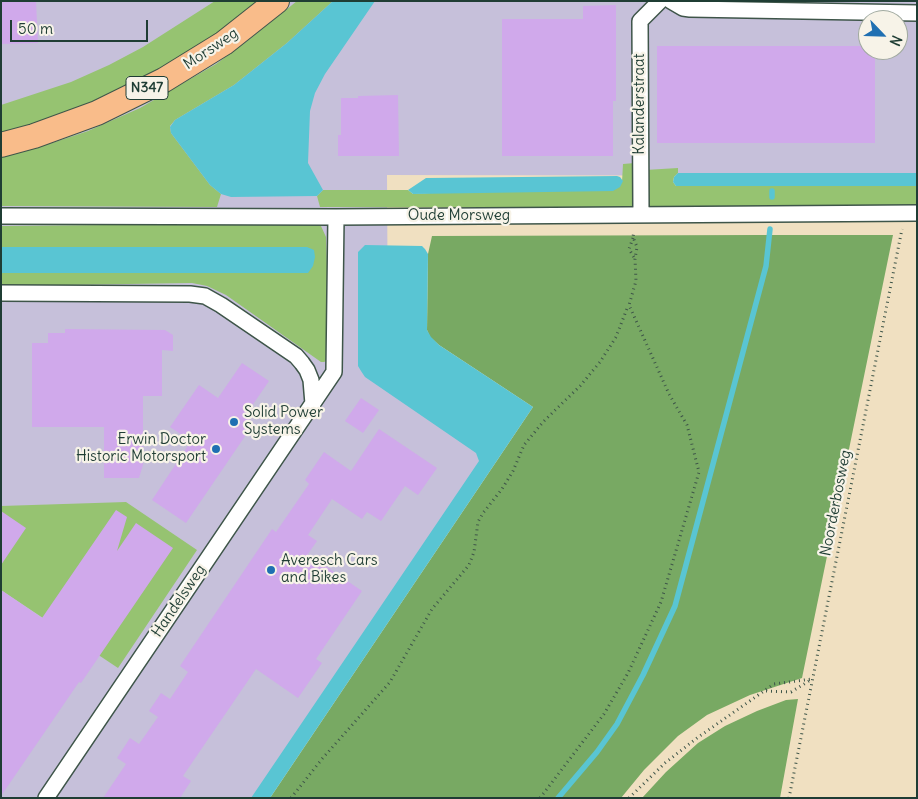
<!DOCTYPE html>
<html>
<head>
<meta charset="utf-8">
<style>
  body { margin:0 }
  #map { position:relative; width:918px; height:799px; overflow:hidden; background:#f0e0c1; font-family:Delius,sans-serif }
  canvas { display:block }
  .frame { position:absolute; inset:0; border:2px solid #1f3d34; pointer-events:none }
  .north { position:absolute; left:858px; top:10px; width:50px; height:50px; box-sizing:border-box; background:#f7f3e8; border:1px solid #a1aaa0; border-radius:50%; rotate:114deg; font-size:14px; font-weight:700; line-height:20px; text-align:center; color:#1f3d34 }
  .north::after { content:''; display:block; margin:auto; width:18px; height:22px; background:#1f6fb2; clip-path:polygon(50% 0,100% 100%,50% 72%,0 100%) }
  .scale { position:absolute; left:10px; top:20px; width:138px; height:22px; box-sizing:border-box; border:2px solid #1f3d34; border-top:0; padding-left:6px; font-size:15px; line-height:18px; white-space:nowrap; color:#1f3d34; -webkit-text-stroke:4px #f7f3e8; paint-order:stroke }
</style>
</head>
<body>
<div id="map">
<canvas width="918" height="799"></canvas>
<div class="frame"></div>
<div class="north">N</div>
<div class="scale">50 m</div>
</div>
<script>
const c = document.querySelector('canvas').getContext('2d');
c.lineJoin = 'round';
function paint(path, color) {
  c.fillStyle = color;
  c.fill(path, 'evenodd');
}
function shape(rows) {
  const path = new Path2D();
  for (const r of rows) {
    path.moveTo(r[0], r[1]);
    for (let i = 2; i < r.length; i += 2) path.lineTo(r[i], r[i + 1]);
  }
  return path;
}
function stroke(path, color, width, dash) {
  c.strokeStyle = color;
  c.lineWidth = width;
  c.lineCap = dash ? 'butt' : 'round';
  c.setLineDash(dash || []);
  c.stroke(path);
}
function label(font, color, halo, rows, align = 'center') {
  c.font = font + ' Delius,sans-serif';
  c.lineWidth = 4.5;
  c.setLineDash([]);
  c.textBaseline = 'middle';
  c.strokeStyle = halo;
  c.fillStyle = color;
  for (const [text, x, y, turn = 0] of rows) {
    c.save();
    c.translate(x, y);
    c.rotate((+turn || 0) * Math.PI / 180);
    c.textAlign = isNaN(turn) ? turn : align;
    if (halo) c.strokeText(text, 0, 0);
    c.fillText(text, 0, 0);
    c.restore();
  }
}
const industrial = shape([
  [1,1,917,1,917,176,387,175,388,354,506,431,257,798,1,798],
  [868,20,898,20,898,50,868,50]
]);
const green = shape([
  [215,1,267,1,143,83,1,138,1,105,71,82,109,65,143,47],
  [297,1,333,1,287,43,234,85,175,120,170,126,171,133,210,185,221,194,217,207,1,206,1,157,52,143,88,131,140,108,216,64,246,42],
  [635,163,636,202,632,208,320,207,317,196,323,190,408,190,413,194,622,182,623,164],
  [678,168,678,173,674,177,673,182,676,186,917,186,917,207,651,208,645,200,645,170],
  [314,223,321,226,326,237,330,356,329,360,324,362,321,362,226,295,207,286,192,283,1,286,1,273,308,247,1,247,1,226],
  [126,502,197,550,118,668,1,590,1,506]
]);
const forest = shape([
  [757,235,893,235,802,678,750,695,707,715,678,736,644,770,621,798,270,798,533,407,439,345,430,337,427,330,428,254,432,236],
  [798,699,780,798,642,798,666,772,698,743,725,726,757,711,786,700]
]);
const water = shape([
  [333,1,375,1,325,74,315,93,310,111,308,163,323,190,317,196,231,197,221,194,210,185,171,133,170,127,175,120,234,85,287,43],
  [678,173,917,173,917,186,676,186,673,182,674,177],
  [617,176,620,177,623,181,620,187,613,191,413,194,408,190,426,178],
  [365,245,422,246,425,249,428,254,427,330,431,337,439,345,533,407,270,798,251,798,479,461,476,453,365,377,361,371,358,366,358,252],
  [1,247,307,247,314,250,315,257,313,266,308,273,1,273]
]);
const stream = shape([
  [772,197,772,191],
  [558,798,597,752,617,724,643,675,675,606,766,266,770,229]
]);
const building = shape([
  [1,1,36,1,38,43,1,44],
  [616,5,616,101,613,101,613,156,502,156,502,19,583,19,583,6],
  [657,46,868,46,868,50,875,50,875,143,657,143],
  [398,95,399,156,338,156,338,135,341,135,341,98,358,98,358,96],
  [65,329,165,330,173,335,173,351,162,350,162,396,143,396,143,465,139,478,104,478,104,427,32,427,32,343,48,343,48,333,65,333],
  [242,363,269,381,245,416,254,423,186,523,152,500,191,441,170,427,199,385,218,398],
  [361,398,379,410,363,433,345,421],
  [379,429,437,468,418,495,405,486,381,521,367,512,362,519,332,499,308,535,317,541,308,554,362,591,316,659,322,663,298,698,256,669,183,776,191,781,180,798,103,798,126,764,117,758,130,738,139,744,158,717,149,711,161,693,170,699,188,672,180,666,272,529,276,532,309,484,305,480,324,452,351,471],
  [116,510,127,517,117,551,136,523,173,548,81,683,79,682,1,796,1,590,42,618],
  [1,511,26,528,1,565]
]);
const path = shape([
  [633,238,629,249,635,259],
  [766,691,791,692,809,681],
  [291,798,322,759,390,682,432,609,469,565,474,552,478,522,483,513,502,489,513,471,524,445,543,422,580,386,600,362,616,337,628,306],
  [540,798,604,714,628,673,661,602,699,472,687,425,669,394,629,305,636,281,635,259,637,247,633,237,634,231],
  [629,798,665,763,697,738,774,684,812,679],
  [789,798,902,229]
]);
const street = shape([
  [671,1,683,8,690,9,917,13],
  [641,214,640,21,660,1],
  [1,216,336,217,917,213],
  [1,293,190,294,205,296,221,305,296,356,302,363,307,370,311,380,313,404],
  [46,798,334,372,336,217]
]);
const primary = shape([
  [1,145,34,136,97,113,164,80,224,43,277,1]
]);
const markers = [
  [234,422,5,"#1f6fb2"],
  [216,449,5,"#1f6fb2"],
  [271,570,5,"#1f6fb2"]
];
const shields = [
  [147,88,42]
];
const shieldNames = [
  ["N347",147,88]
];
const streetNames = [
  ["Morsweg",211,49,-34],
  ["Kalanderstraat",640,104,-90],
  ["Oude Morsweg",459,216],
  ["Noorderbosweg",836,503,-79],
  ["Handelsweg",179,601,-56]
];
const poiNames = [
  ["Solid Power",244,413],
  ["Systems",244,430],
  ["Erwin Doctor",206,440,"right"],
  ["Historic Motorsport",206,457,"right"],
  ["Averesch Cars",281,561],
  ["and Bikes",281,578]
];
paint(industrial, '#c6c0da');
paint(green, '#96c371');
paint(forest, '#78a963');
paint(water, '#59c5d3');
stroke(stream, '#59c5d3', 5.5);
paint(building, '#d0a9eb');
stroke(street, '#3e5549', 18);
stroke(primary, '#3e5549', 26);
stroke(path, '#3e5549', 3, [1, 4]);
stroke(street, '#fff', 15);
stroke(primary, '#f9bc8a', 24);
for (const [x, y, r, color] of markers) {
  const dot = new Path2D();
  dot.arc(x, y, r, 0, 2 * Math.PI);
  c.fillStyle = color;
  c.fill(dot);
  stroke(dot, '#f7f3e8', 2);
}
for (const [x, y, w] of shields) {
  const box = new Path2D();
  box.roundRect(x - w / 2, y - 11.5, w, 23, 4);
  c.fillStyle = '#f7f3e8';
  c.fill(box);
  stroke(box, '#1f3d34', 1);
}
label('bold 14px', '#1f3d34', null, shieldNames);
label('15px', '#1f3d34', '#f7f3e8', streetNames);
label('15px', '#1f3d34', '#f7f3e8', poiNames, 'left');
</script>
</body>
</html>
